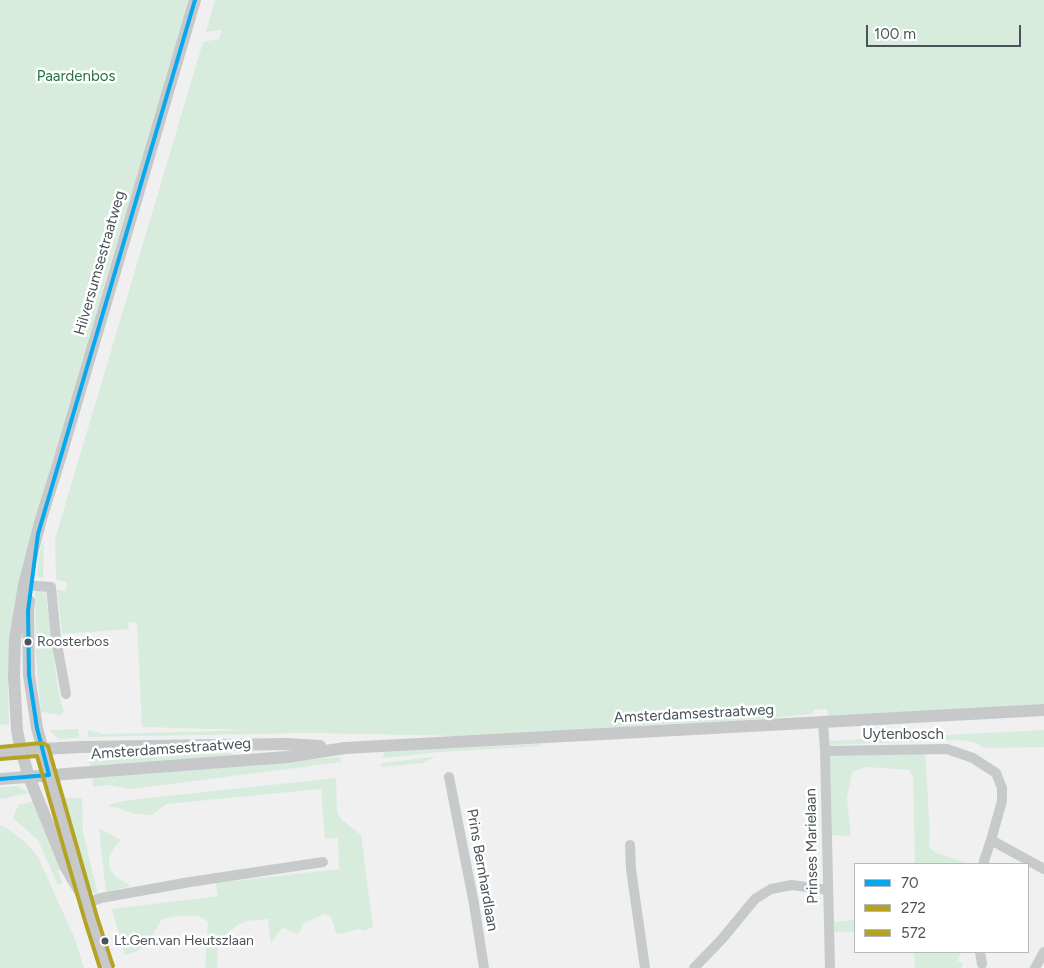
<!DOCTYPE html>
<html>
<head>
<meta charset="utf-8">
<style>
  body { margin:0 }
  #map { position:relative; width:1044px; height:968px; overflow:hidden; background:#f0f0f0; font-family:Figtree,sans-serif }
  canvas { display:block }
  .legend { position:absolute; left:854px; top:863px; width:175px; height:90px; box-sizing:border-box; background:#fff; border:1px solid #b6babd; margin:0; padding:6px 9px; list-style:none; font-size:15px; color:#495359 }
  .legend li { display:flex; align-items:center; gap:10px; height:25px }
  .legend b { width:25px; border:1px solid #b6babd }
  .scale { position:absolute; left:866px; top:25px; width:155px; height:22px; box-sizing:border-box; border:2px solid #495359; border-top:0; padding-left:6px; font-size:15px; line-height:18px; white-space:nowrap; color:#495359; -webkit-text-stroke:4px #fff; paint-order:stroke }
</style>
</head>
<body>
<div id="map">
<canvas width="1044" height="968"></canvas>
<ul class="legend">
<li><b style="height:6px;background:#07a9ee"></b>70</li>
<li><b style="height:6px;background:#b4a324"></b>272</li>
<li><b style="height:6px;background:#b4a324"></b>572</li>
</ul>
<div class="scale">100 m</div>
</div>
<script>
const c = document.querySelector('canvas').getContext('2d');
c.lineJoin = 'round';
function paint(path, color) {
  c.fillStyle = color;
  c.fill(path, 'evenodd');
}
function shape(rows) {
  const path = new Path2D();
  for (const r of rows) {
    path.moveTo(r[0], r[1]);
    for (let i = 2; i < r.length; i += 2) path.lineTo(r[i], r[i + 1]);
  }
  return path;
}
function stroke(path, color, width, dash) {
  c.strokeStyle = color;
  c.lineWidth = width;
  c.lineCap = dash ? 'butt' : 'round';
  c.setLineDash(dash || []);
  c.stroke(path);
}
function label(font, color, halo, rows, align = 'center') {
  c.font = font + ' Figtree,sans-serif';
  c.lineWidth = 5;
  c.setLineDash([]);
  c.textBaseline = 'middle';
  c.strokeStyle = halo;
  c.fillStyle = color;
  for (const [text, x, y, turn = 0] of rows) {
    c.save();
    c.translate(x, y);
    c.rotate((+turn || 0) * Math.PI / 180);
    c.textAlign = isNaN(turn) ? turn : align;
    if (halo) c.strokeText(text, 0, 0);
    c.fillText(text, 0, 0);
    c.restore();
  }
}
const green = shape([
  [0,0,191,0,110,265,28,552,10,636,8,685,9,724,0,725],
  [215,0,1044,0,1044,704,828,719,827,709,814,710,813,714,732,721,647,725,584,731,459,736,310,733,88,737,88,730,104,734,252,730,142,727,137,623,128,622,129,629,62,634,57,590,66,591,67,582,56,580,55,539,203,42,219,39,222,30,206,32],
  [44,539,43,576,44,578,37,577,39,555],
  [35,588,45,589,58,689,64,712,61,715,41,712,36,658],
  [78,729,79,738,59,739,49,730],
  [1044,730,1044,747,984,748,974,742,960,740,830,745,830,741],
  [540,744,540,746,440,752,383,758,384,752],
  [925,751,930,834,929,848,937,853,969,864,915,864,913,778,909,770,867,767,852,772,847,798,851,836,832,835,830,755],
  [230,753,235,756,90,768,89,759],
  [340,757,342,762,131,789,107,785,93,787,93,777],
  [435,757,422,763,381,767,381,763],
  [336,778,337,812,341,819,361,835,373,927,364,931,359,929,339,934,336,933,331,917,324,914,303,924,300,932,297,934,284,928,281,929,271,943,268,919,246,921,236,926,218,941,217,968,205,968,208,922,199,916,177,916,162,919,146,946,135,952,125,955,112,909,218,896,216,883,339,869,338,838,325,839,321,789,166,804,152,815,135,814,118,808,108,806,114,803,130,800],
  [17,786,30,793,10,797,9,796,9,798,0,799,0,787],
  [62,798,80,798,82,799,83,832,98,895,90,891],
  [35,801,51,841,60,870,58,871,62,883,58,885,38,840,13,818,18,805],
  [0,825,7,828,25,842,38,857,75,939,84,968,0,968],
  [99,828,121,840,114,848,109,858,109,867,115,876,131,886,106,892],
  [855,920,855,932,834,932,834,922],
  [914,952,961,952,958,961,963,963,961,968,915,968]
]);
const minor = shape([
  [24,585,51,587,56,639,66,694],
  [823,723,825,751,830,968],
  [825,751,947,749,973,758,996,773,1002,788,1002,801,991,840],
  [449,777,474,904,484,968],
  [630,845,631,869,645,968],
  [983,864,991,840,1044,869],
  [87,903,101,898,190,882,323,862],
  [980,952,982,964],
  [694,968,722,939,755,899,771,889,792,885,828,890],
  [1035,968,1044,952]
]);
const major = shape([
  [29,601,28,611,29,675,37,728,58,807,107,968],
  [0,753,21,750,82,747,287,744,320,746],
  [0,779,287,757,345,748,1044,710],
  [87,903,66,868,29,777,21,750,17,730,14,676,15,639,24,585,41,519,61,455,195,0]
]);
const bus1 = shape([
  [0,779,49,775,37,728,29,675,28,611,38,534,195,0]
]);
const bus2 = shape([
  [1,759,37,756,85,921,100,968]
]);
const bus3 = shape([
  [0,747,42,743,48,746,97,917,113,966]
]);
const markers = [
  [28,642,4.5,"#495359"],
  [105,941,4.5,"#495359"]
];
const busNames = [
  ["Roosterbos",37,642],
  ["Lt.Gen.van Heutszlaan",114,941]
];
const parkNames = [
  ["Paardenbos",76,77]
];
const streetNames = [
  ["Hilversumsestraatweg",100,263,-74],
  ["Amsterdamsestraatweg",694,714,-3],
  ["Uytenbosch",903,735],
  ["Amsterdamsestraatweg",171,749,-4],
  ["Prinses Marielaan",812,846,-91],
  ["Prins Bernhardlaan",482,870,80]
];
paint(green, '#d7ecdd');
stroke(minor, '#c7cacb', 10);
stroke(major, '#c6c8ca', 12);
stroke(bus1, '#07a9ee', 4);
stroke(bus2, '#b4a324', 4);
stroke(bus3, '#b4a324', 4);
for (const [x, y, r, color] of markers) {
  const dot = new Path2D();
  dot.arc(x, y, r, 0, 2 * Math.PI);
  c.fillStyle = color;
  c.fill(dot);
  stroke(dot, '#fff', 2);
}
label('14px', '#495359', '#fff', busNames, 'left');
label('15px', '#237242', '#fff', parkNames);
label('15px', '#495359', '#fff', streetNames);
</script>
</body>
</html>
